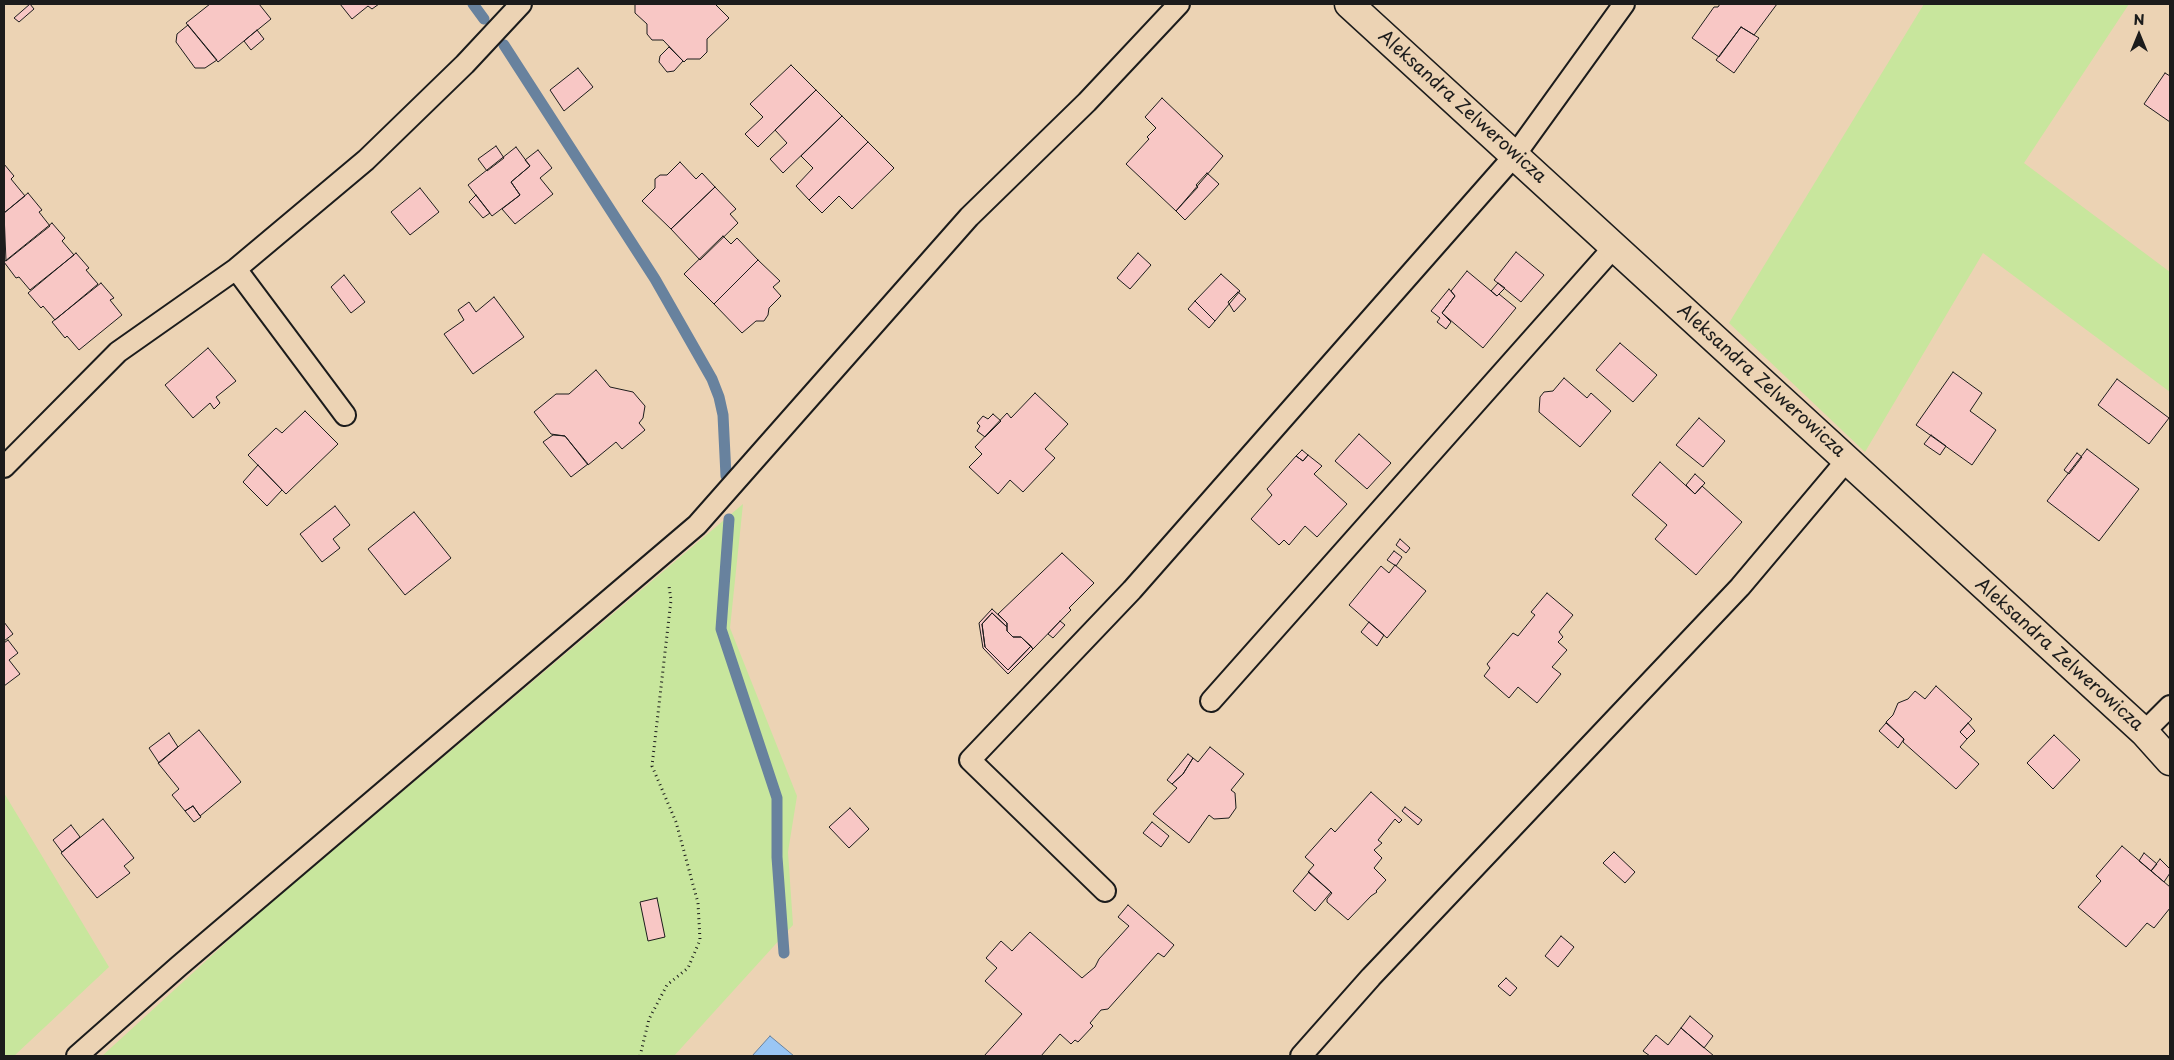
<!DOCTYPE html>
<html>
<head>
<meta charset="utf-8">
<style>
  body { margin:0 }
  #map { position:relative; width:2174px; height:1060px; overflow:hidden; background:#ecd3b4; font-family:"Playpen Sans",sans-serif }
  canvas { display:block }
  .frame { position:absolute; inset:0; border:5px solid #1c1c1c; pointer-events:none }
  .north { position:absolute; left:2114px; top:10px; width:50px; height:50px; -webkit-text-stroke:4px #ecd3b4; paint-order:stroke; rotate:0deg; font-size:14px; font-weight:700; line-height:20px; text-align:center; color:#1c1c1c }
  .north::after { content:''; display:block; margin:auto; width:18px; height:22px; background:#1c1c1c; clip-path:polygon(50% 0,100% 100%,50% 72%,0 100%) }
</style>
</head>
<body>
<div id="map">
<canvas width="2174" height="1060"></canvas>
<div class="frame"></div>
<div class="north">N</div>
</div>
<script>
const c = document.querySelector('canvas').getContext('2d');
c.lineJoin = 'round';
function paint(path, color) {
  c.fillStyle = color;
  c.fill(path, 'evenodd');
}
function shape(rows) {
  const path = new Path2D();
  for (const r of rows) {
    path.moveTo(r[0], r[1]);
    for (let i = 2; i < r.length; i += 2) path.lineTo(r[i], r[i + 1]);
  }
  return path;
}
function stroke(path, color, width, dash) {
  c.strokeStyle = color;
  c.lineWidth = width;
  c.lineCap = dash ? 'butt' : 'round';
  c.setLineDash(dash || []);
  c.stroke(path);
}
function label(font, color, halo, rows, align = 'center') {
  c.font = font + ' "Playpen Sans",sans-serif';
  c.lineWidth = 4;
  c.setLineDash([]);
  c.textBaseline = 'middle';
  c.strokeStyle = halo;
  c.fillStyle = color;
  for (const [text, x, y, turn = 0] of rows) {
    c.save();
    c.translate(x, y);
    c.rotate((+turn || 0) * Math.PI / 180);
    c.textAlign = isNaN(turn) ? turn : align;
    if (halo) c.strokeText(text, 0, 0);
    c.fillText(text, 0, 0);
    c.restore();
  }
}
const green = shape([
  [1924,4,2129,4,2024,163,2170,272,2170,392,1983,253,1865,452,1729,323],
  [743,504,730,628,797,796,788,852,793,925,674,1056,102,1056,255,916],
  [4,793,109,967,14,1056,4,1056]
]);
const water = shape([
  [770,1036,794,1056,752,1056,770,1036]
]);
const stream = shape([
  [473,4,484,19],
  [504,45,655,279,712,379,719,397,723,415,726,476],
  [729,519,721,629,777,798,777,857,784,953]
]);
const building = shape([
  [30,4,34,9,19,22,14,18,30,4],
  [210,4,259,4,271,19,218,62,186,23,210,4],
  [340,4,379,4,372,9,368,6,352,19,340,4],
  [635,4,715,4,729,18,707,39,707,52,700,59,687,59,684,62,663,40,652,40,647,34,647,24,635,13,635,4],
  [1720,4,1777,4,1754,35,1741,27,1719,57,1692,38,1714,7,1718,7,1720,4],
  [188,25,217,60,205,68,195,68,176,42,177,34,188,25],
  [1741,27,1759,38,1734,73,1716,60,1741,27],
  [257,30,264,39,251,50,244,41,257,30],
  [669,47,683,61,674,71,667,72,659,62,660,56,669,47],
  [791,65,816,90,758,147,745,134,763,117,750,104,791,65],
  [578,68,593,87,564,111,550,90,578,68],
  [2165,73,2170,76,2170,122,2144,104,2165,73],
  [816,90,842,116,783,173,770,159,787,143,775,130,816,90],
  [1162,98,1223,156,1176,211,1126,164,1149,139,1147,137,1156,128,1145,117,1162,98],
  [842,116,868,142,809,200,796,186,813,168,801,156,842,116],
  [868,142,894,168,852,209,839,196,822,213,809,200,868,142],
  [496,146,504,158,487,171,478,159,496,146],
  [516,147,530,166,511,182,520,195,492,216,468,185,516,147],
  [538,150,552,168,540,178,553,194,515,224,502,209,520,195,511,182,530,166,525,160,538,150],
  [680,162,696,179,702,173,715,187,671,229,642,201,655,188,655,179,660,175,667,175,680,162],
  [4,164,14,176,11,179,25,196,4,213,4,164],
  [1207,173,1219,184,1185,220,1176,211,1198,187,1196,185,1207,173],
  [715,187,736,209,730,214,738,223,700,260,671,229,715,187],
  [420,188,439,212,410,235,391,212,420,188],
  [28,193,42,210,39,212,50,226,6,261,4,213,28,193],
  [476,195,490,213,483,218,469,202,476,195],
  [52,223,65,238,62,241,74,255,30,290,19,277,16,278,4,262,52,223],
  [723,236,731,244,737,238,758,260,714,304,684,274,723,236],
  [1516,252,1544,275,1521,302,1494,280,1516,252],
  [76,253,89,268,86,270,98,284,55,320,43,306,41,308,28,293,76,253],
  [1138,253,1151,265,1130,289,1117,278,1138,253],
  [758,260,780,281,773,287,781,296,769,308,768,315,764,321,756,321,742,333,714,304,758,260],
  [1467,271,1497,296,1499,294,1516,308,1483,348,1442,313,1455,296,1451,291,1467,271],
  [1221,274,1240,291,1215,321,1195,301,1221,274],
  [344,275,365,302,351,313,331,287,344,275],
  [101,283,114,298,110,300,122,315,79,350,67,336,65,338,52,322,101,283],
  [1498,283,1505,288,1497,296,1491,291,1498,283],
  [1449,289,1455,296,1442,313,1451,322,1446,329,1437,322,1440,318,1431,311,1449,289],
  [1238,292,1246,299,1234,312,1228,302,1238,292],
  [494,297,524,337,473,374,444,334,464,320,458,310,469,302,476,312,494,297],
  [1195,301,1215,321,1209,328,1188,309,1195,301],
  [1620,343,1657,375,1633,402,1596,370,1620,343],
  [208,348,236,381,216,397,220,403,214,409,210,403,193,418,165,385,208,348],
  [596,370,610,387,633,392,645,406,643,418,639,423,645,430,622,449,616,442,588,465,565,436,551,434,534,412,556,394,569,394,596,370],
  [1953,372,1982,393,1970,411,1996,430,1972,465,1916,425,1953,372],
  [1564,378,1587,398,1591,393,1611,411,1580,447,1539,412,1540,397,1544,392,1553,391,1564,378],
  [2117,379,2169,418,2149,444,2098,405,2117,379],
  [1035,393,1068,424,1045,449,1055,458,1023,492,1010,480,998,494,969,467,982,454,975,447,1007,413,1011,418,1035,393],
  [305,411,338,444,286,494,248,455,276,428,282,433,305,411],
  [993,414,1001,421,985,437,977,431,980,426,977,423,983,416,988,419,993,414],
  [1699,418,1725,441,1703,467,1676,445,1699,418],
  [1359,434,1391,463,1367,489,1335,461,1359,434],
  [553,435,565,436,588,464,571,477,543,442,553,435],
  [1931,435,1946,446,1940,455,1924,444,1931,435],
  [2087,449,2139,489,2099,541,2047,501,2087,449],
  [1302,450,1308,455,1303,461,1296,456,1302,450],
  [2077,453,2082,457,2069,474,2064,470,2077,453],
  [1308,455,1322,466,1314,474,1347,504,1317,537,1305,526,1289,545,1284,540,1279,545,1251,519,1272,495,1267,489,1296,456,1303,461,1308,455],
  [1660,462,1695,494,1702,486,1742,522,1696,575,1655,539,1667,525,1632,495,1660,462],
  [258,465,282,490,267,506,243,482,258,465],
  [1695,474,1705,483,1695,494,1686,485,1695,474],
  [335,506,350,525,333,539,340,548,322,562,300,534,335,506],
  [414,512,451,558,405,595,368,549,414,512],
  [1400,539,1410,548,1406,553,1396,545,1400,539],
  [1394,551,1402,557,1396,566,1387,560,1394,551],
  [1062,553,1094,583,1069,608,1071,610,1033,649,1021,637,1013,637,1007,631,1007,623,998,614,1062,553],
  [1395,565,1426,591,1387,638,1349,605,1381,566,1389,573,1395,565],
  [1547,593,1573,615,1559,632,1563,637,1558,642,1567,650,1552,667,1561,674,1537,703,1518,687,1509,698,1484,676,1490,668,1487,664,1513,633,1518,636,1535,615,1531,612,1547,593],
  [992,609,1007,623,1007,627,992,613,982,624,985,647,1008,670,1031,646,1033,649,1008,674,983,648,979,623,992,609],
  [992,613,1007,627,1007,631,1013,637,1021,637,1031,646,1008,670,985,647,982,624,992,613],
  [1060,621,1065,625,1053,638,1048,634,1060,621],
  [4,622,13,634,4,641,4,622],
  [1369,622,1384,635,1377,646,1361,632,1369,622],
  [8,640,18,653,9,660,20,674,4,686,4,643,8,640],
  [1936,686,1972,719,1960,732,1967,739,1960,747,1979,764,1956,789,1903,742,1904,739,1886,722,1893,715,1898,703,1908,699,1915,691,1925,699,1936,686],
  [1886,723,1904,739,1898,748,1879,731,1886,723],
  [1968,723,1975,731,1967,739,1960,732,1968,723],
  [199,730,241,782,200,816,193,806,185,811,172,795,179,789,158,763,199,730],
  [169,733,178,747,159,763,149,748,169,733],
  [2054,735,2080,760,2053,789,2027,763,2054,735],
  [1210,747,1244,774,1231,790,1235,793,1236,808,1229,818,1214,819,1209,815,1189,843,1153,814,1177,788,1172,784,1183,774,1193,758,1198,762,1210,747],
  [1188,754,1193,758,1183,774,1172,784,1167,780,1188,754],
  [1371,792,1402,820,1399,823,1395,819,1378,840,1382,843,1374,850,1382,858,1374,868,1386,880,1376,891,1377,892,1371,896,1348,920,1327,902,1327,899,1332,893,1308,872,1314,865,1305,857,1331,828,1335,832,1371,792],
  [193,806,201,817,194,822,185,811,193,806],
  [1405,807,1422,820,1418,825,1402,811,1405,807],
  [850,808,869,829,849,848,829,827,850,808],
  [103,819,134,858,124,866,130,873,97,898,61,853,103,819],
  [1152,822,1169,836,1161,847,1143,833,1152,822],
  [71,825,80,837,62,852,53,840,71,825],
  [2122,846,2170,887,2170,908,2154,928,2147,923,2126,947,2078,907,2101,881,2096,876,2122,846],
  [1614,852,1635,872,1625,883,1603,863,1614,852],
  [2144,853,2157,864,2151,871,2139,861,2144,853],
  [2160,859,2170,869,2170,873,2164,882,2151,871,2160,859],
  [1309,872,1331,892,1315,911,1293,891,1309,872],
  [657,898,665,937,648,941,640,902,657,898],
  [1128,905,1174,945,1164,957,1158,953,1108,1009,1101,1010,1090,1023,1093,1026,1078,1042,1075,1040,1071,1044,1060,1034,1041,1056,984,1056,1022,1014,985,981,997,968,986,958,1001,941,1012,951,1030,932,1082,978,1095,967,1099,959,1129,926,1118,917,1128,905],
  [1561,936,1574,947,1558,967,1545,956,1561,936],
  [1506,978,1517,988,1510,996,1498,986,1506,978],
  [1690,1016,1713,1036,1704,1048,1681,1028,1690,1016],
  [1681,1028,1714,1056,1650,1056,1643,1051,1656,1035,1668,1045,1681,1028]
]);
const path = shape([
  [640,1056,649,1019,667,985,688,968,700,940,698,903,676,822,652,766,671,600,669,586]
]);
const service = shape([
  [236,269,345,415],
  [4,467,118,352,236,269,366,160,465,64,521,4],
  [1211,701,1614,247],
  [2144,732,2170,706],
  [1105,891,970,760,1132,590,1515,155,1624,4],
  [77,1056,179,966,697,525,969,217,1087,102,1179,4],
  [1301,1056,1371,977,1740,587,1847,460]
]);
const minor = shape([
  [1349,4,2144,732,2170,761]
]);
const streetNames = [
  ["Aleksandra Zelwerowicza",1462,107,42],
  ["Aleksandra Zelwerowicza",1761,381,42],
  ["Aleksandra Zelwerowicza",2059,655,42]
];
paint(green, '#c8e69d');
paint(water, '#9ac6f4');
stroke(water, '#68829e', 1);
stroke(stream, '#68829e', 11);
paint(building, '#f8c7c5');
stroke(building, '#1c1c1c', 1);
stroke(service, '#1c1c1c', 24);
stroke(minor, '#1c1c1c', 31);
stroke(path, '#1c1c1c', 3, [1, 4]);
stroke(service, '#ecd3b4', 20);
stroke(minor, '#ecd3b4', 28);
label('18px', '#1c1c1c', '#ecd3b4', streetNames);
</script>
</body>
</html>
